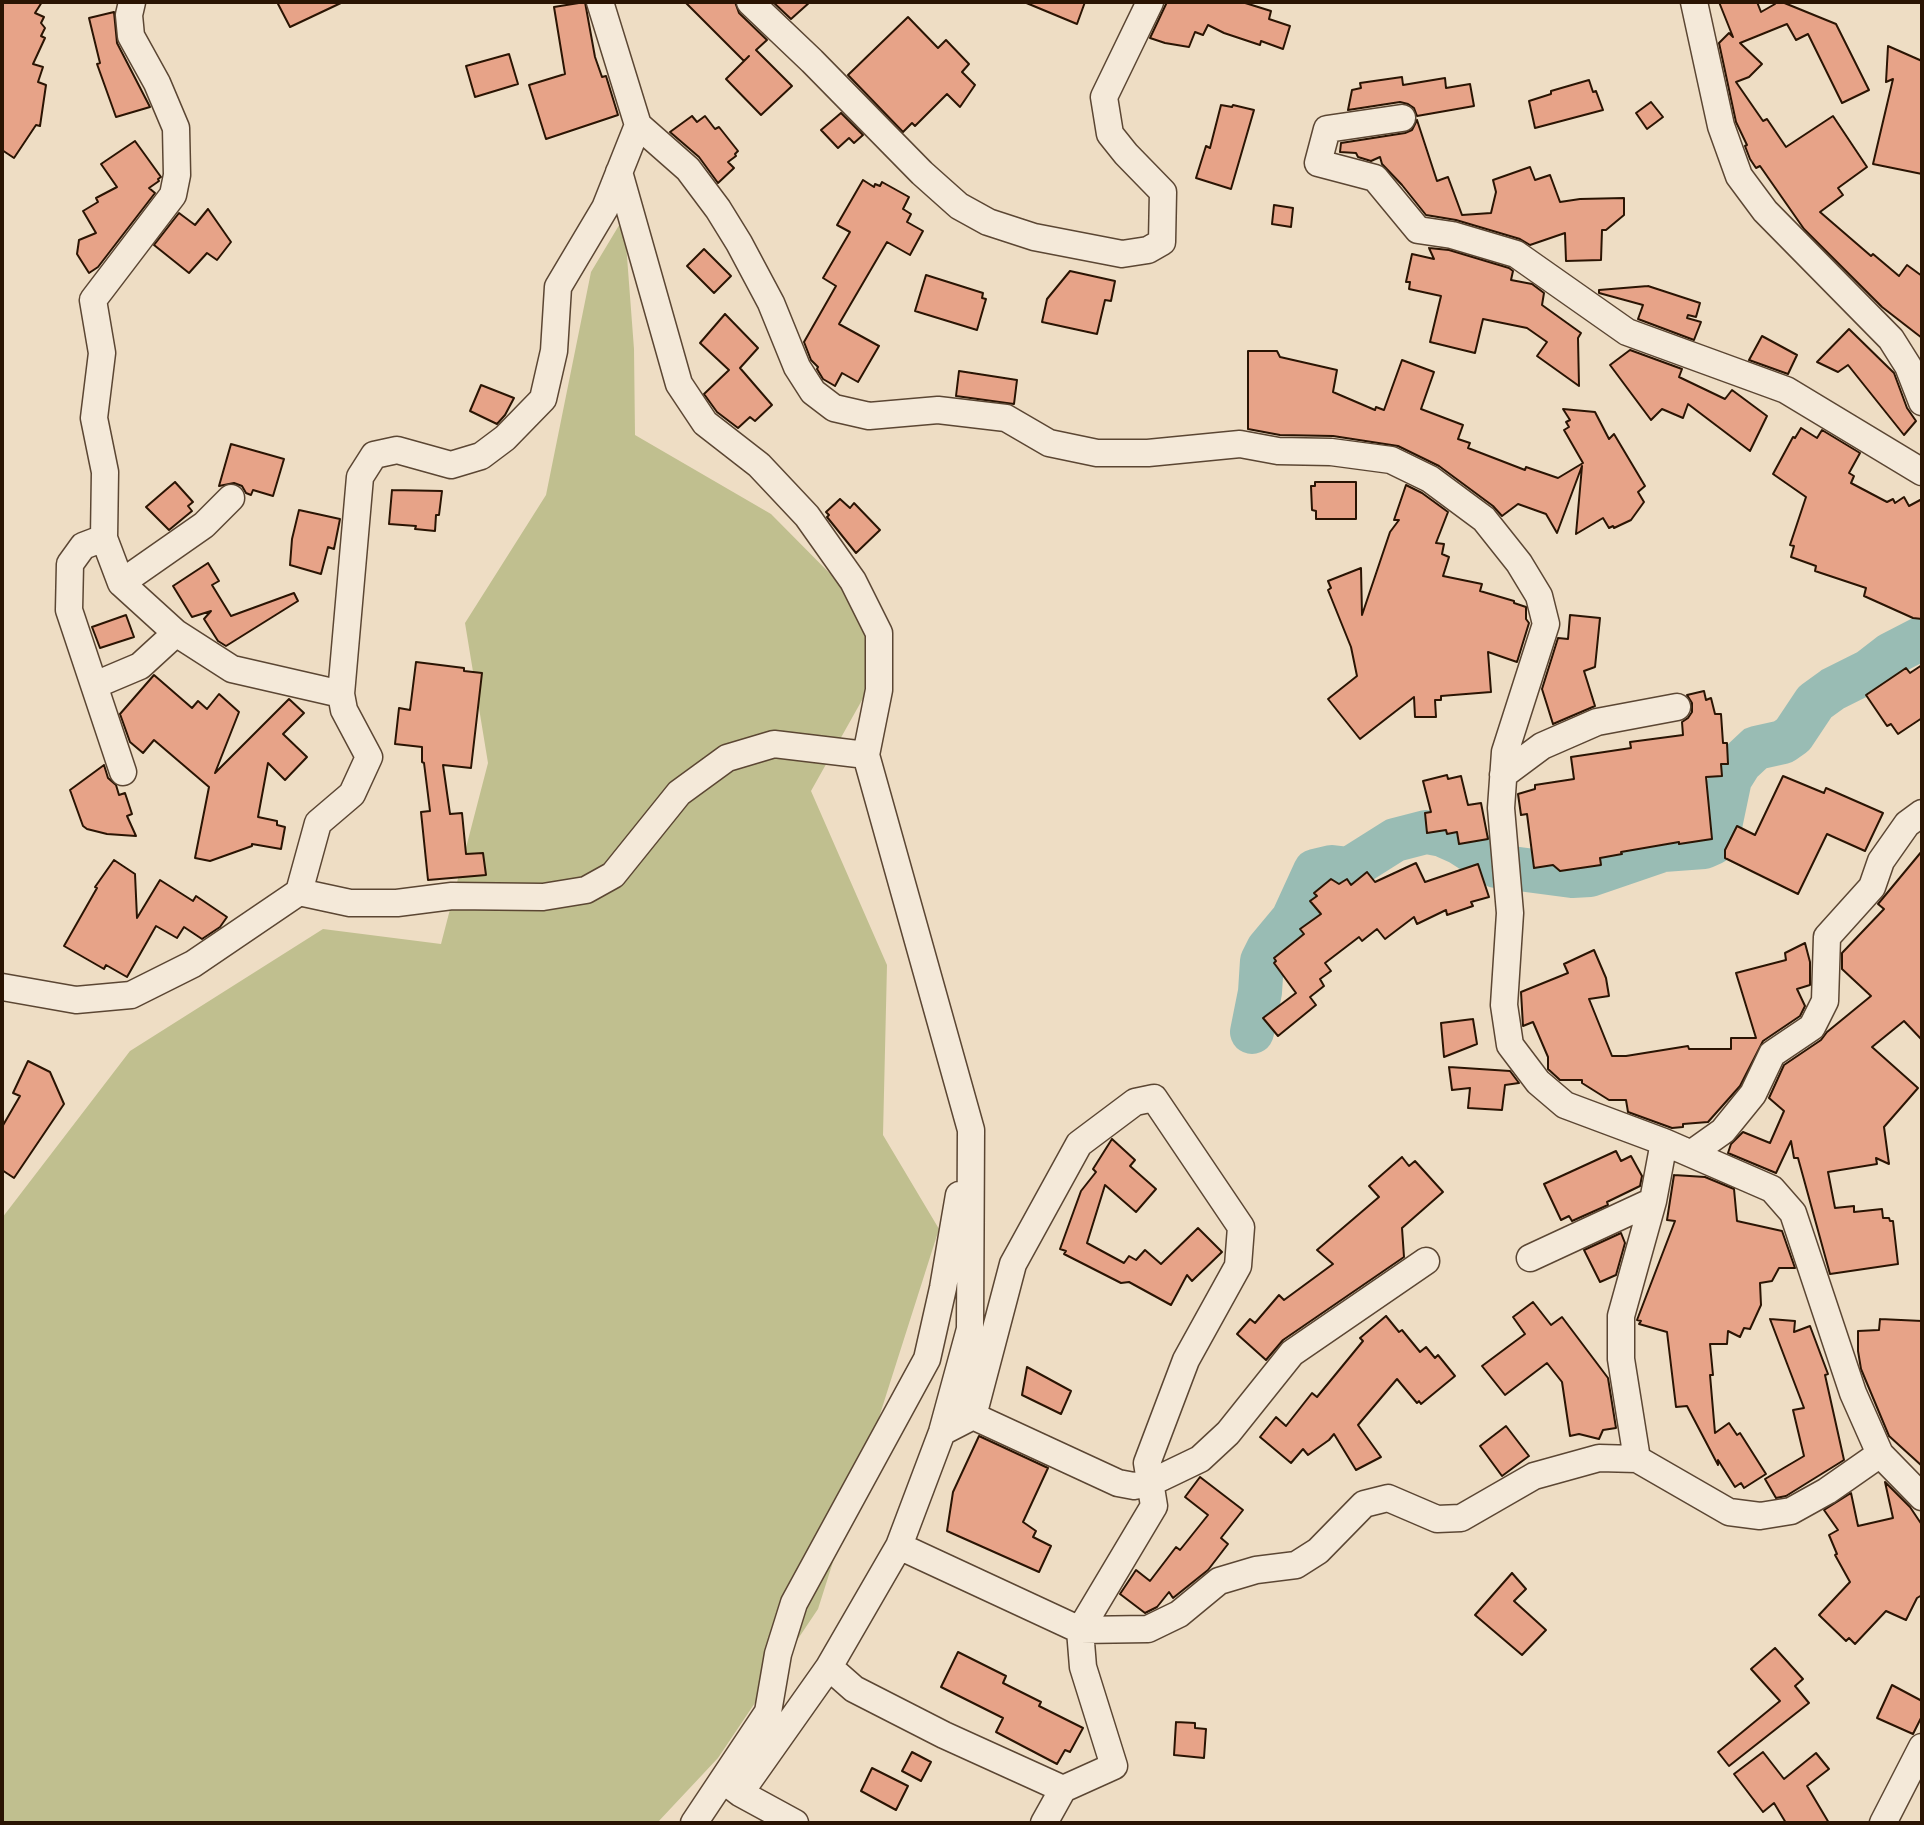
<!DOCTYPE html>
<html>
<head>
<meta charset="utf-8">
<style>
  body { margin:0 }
  #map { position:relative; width:1924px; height:1825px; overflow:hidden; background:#eeddc4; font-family:"Gentium Book Plus",serif }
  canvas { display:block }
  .frame { position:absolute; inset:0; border:4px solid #2a1403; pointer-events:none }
</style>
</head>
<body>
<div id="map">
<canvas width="1924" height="1825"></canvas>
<div class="frame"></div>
</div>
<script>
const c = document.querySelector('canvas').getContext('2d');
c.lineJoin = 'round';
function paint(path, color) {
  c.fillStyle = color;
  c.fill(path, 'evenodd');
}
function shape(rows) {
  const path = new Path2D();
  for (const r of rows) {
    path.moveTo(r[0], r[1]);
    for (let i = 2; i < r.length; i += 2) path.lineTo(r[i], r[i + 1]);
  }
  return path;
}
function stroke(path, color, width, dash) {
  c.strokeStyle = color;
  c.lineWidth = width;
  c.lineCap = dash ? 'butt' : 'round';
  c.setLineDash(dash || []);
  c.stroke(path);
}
const green = shape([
  [624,217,634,349,635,435,771,514,873,617,866,693,811,791,887,965,883,1135,939,1229,818,1609,718,1758,657,1823,2,1823,2,1218,130,1051,323,929,441,944,488,763,465,623,546,495,591,272]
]);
const river = shape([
  [1252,1032,1260,992,1262,961,1268,949,1293,919,1315,871,1332,867,1349,869,1395,840,1426,832,1442,835,1460,843,1496,866,1572,876,1590,875,1663,850,1704,847,1713,843,1718,836,1730,779,1740,763,1756,748,1783,742,1793,735,1815,702,1833,689,1869,671,1891,654,1922,638]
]);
const building = shape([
  [2,2,42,2,35,13,44,17,41,23,45,28,41,36,45,38,33,64,43,67,38,82,46,85,40,126,36,125,14,158,2,150,2,2],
  [277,2,343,2,290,27,277,2],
  [585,2,595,57,602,77,606,76,618,115,546,139,529,85,565,74,554,7,585,2],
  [685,2,735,2,739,13,767,40,756,50,792,86,761,115,726,79,749,56,744,61,685,2],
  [773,2,810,2,791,19,773,2],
  [1024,2,1085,2,1077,24,1024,2],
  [1167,2,1242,2,1271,11,1269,19,1290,26,1283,49,1261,41,1260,45,1224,33,1208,25,1203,35,1195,32,1189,47,1165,43,1150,38,1167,2],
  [1719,2,1757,2,1761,12,1775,4,1774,2,1782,2,1836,24,1869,90,1842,103,1808,34,1796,40,1787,24,1740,43,1762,64,1749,77,1736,82,1763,121,1767,119,1786,147,1833,116,1867,167,1838,188,1843,195,1820,212,1871,256,1873,254,1899,276,1907,265,1922,276,1922,338,1882,307,1804,229,1760,166,1756,168,1750,159,1745,146,1747,145,1736,122,1719,43,1729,33,1733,37,1719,2],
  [114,12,117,43,150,107,116,117,97,64,100,63,89,18,114,12],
  [908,17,938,48,946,40,969,64,962,72,975,85,960,107,947,94,915,126,912,123,903,132,848,75,908,17],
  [1888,46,1922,61,1922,174,1873,164,1893,79,1886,82,1888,46],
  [509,54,518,84,475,97,466,66,509,54],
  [1402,77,1403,85,1445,78,1446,88,1470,84,1474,106,1417,116,1414,108,1408,104,1400,102,1348,110,1352,90,1361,88,1360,83,1402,77],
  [1589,80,1593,92,1596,91,1603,110,1535,128,1529,101,1551,94,1551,91,1589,80],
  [1651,102,1663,117,1647,129,1636,113,1651,102],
  [1221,105,1232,107,1233,105,1254,110,1231,189,1196,178,1206,146,1210,148,1221,105],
  [841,113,863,135,854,143,849,138,838,148,821,130,841,113],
  [692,116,697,122,705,116,715,129,719,127,738,151,735,154,736,156,728,162,734,168,718,183,699,157,670,132,692,116],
  [1417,120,1437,181,1448,177,1462,215,1491,213,1496,192,1493,180,1530,167,1535,180,1550,175,1560,202,1580,199,1624,198,1624,215,1606,230,1602,230,1601,260,1566,261,1565,233,1530,245,1520,239,1456,220,1426,215,1402,185,1382,164,1380,157,1371,161,1358,157,1356,153,1340,152,1341,143,1405,133,1412,130,1417,120],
  [135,141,161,177,158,179,159,181,149,188,155,193,98,267,89,273,77,254,79,240,96,233,83,211,98,202,96,198,117,187,101,164,135,141],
  [863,180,874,187,875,184,880,186,882,182,909,197,903,209,911,214,907,222,923,231,910,255,887,242,839,324,879,346,858,382,842,373,835,386,823,379,817,369,818,367,811,360,804,342,836,286,823,278,850,232,837,225,863,180],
  [1274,205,1293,208,1291,227,1272,224,1274,205],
  [208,209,231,242,217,260,207,253,189,273,154,245,179,213,195,225,208,209],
  [1429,248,1449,250,1509,268,1513,271,1511,280,1532,284,1544,293,1542,305,1581,333,1578,338,1579,386,1537,356,1547,342,1527,328,1483,319,1475,353,1430,342,1441,296,1409,289,1410,282,1406,282,1412,254,1434,259,1429,248],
  [704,249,731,276,714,293,687,266,704,249],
  [1070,271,1115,281,1111,301,1105,300,1097,334,1042,322,1047,299,1070,271],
  [926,275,983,293,982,298,986,299,977,330,915,311,926,275],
  [1648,286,1700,303,1696,317,1688,315,1687,318,1701,322,1694,340,1638,319,1643,305,1599,293,1599,290,1648,286],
  [725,314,758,348,740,368,772,405,755,421,750,417,738,428,717,412,704,394,729,370,700,343,725,314],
  [1849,329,1894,373,1907,408,1916,421,1904,435,1848,365,1838,372,1817,362,1849,329],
  [1762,336,1797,355,1788,374,1749,360,1762,336],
  [1630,350,1682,369,1679,377,1725,399,1732,390,1767,416,1750,451,1688,404,1683,418,1662,409,1651,420,1610,365,1630,350],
  [1248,351,1277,351,1280,357,1337,370,1333,392,1375,410,1376,407,1384,410,1402,360,1434,372,1421,409,1463,425,1458,439,1470,443,1468,448,1525,470,1526,467,1558,478,1583,463,1564,430,1569,427,1566,422,1570,420,1563,409,1595,412,1609,439,1614,434,1645,486,1638,492,1644,502,1631,520,1614,528,1613,526,1609,528,1603,518,1576,534,1582,466,1557,533,1546,514,1518,504,1502,516,1493,506,1439,466,1398,446,1333,436,1280,435,1248,429,1248,351],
  [959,371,1017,380,1014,404,956,396,959,371],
  [481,385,514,398,505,415,497,424,470,411,481,385],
  [1801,428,1817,438,1822,430,1860,453,1849,473,1854,476,1851,483,1887,502,1893,499,1895,503,1904,497,1909,506,1922,499,1922,619,1913,618,1864,596,1866,588,1815,571,1816,566,1791,557,1794,546,1790,545,1806,497,1773,474,1793,437,1795,438,1801,428],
  [231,444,284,459,273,496,253,490,251,495,246,493,242,486,234,483,219,486,231,444],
  [175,482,193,502,188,506,192,511,169,530,146,507,175,482],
  [1315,482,1356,482,1356,519,1316,519,1316,511,1312,510,1311,486,1315,486,1315,482],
  [1406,485,1422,493,1448,512,1436,543,1444,544,1442,554,1449,557,1443,576,1482,584,1480,591,1514,601,1514,603,1526,607,1526,619,1529,623,1517,662,1488,652,1491,692,1441,696,1441,700,1435,700,1436,717,1415,717,1414,697,1360,739,1328,699,1357,676,1351,647,1328,590,1331,588,1328,581,1361,568,1362,615,1390,532,1399,520,1394,520,1406,485],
  [392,490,442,491,439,515,436,515,435,531,415,529,416,526,389,524,392,490],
  [840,499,850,508,854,503,880,530,856,553,827,517,829,515,826,512,840,499],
  [299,510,340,519,334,549,328,547,321,574,290,565,292,539,299,510],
  [208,563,219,581,212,585,231,616,294,593,298,601,226,646,218,641,204,619,211,611,192,617,173,586,208,563],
  [126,615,134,637,100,648,92,627,126,615],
  [1570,615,1600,618,1595,667,1584,671,1595,706,1553,724,1542,689,1558,638,1568,639,1570,615],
  [416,662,464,668,464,671,482,673,471,768,443,765,450,814,462,813,466,854,483,853,486,875,428,880,421,812,430,811,424,763,422,762,422,747,395,744,399,708,410,710,416,662],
  [1922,665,1922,718,1898,734,1891,724,1887,726,1866,695,1906,668,1910,673,1922,665],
  [154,675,192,708,198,701,207,709,219,694,239,712,215,773,289,699,304,713,283,734,307,757,285,780,268,763,258,817,277,821,277,825,285,827,281,849,252,844,252,846,210,861,195,858,209,787,154,740,143,753,130,742,120,714,154,675],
  [1704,691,1706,700,1711,698,1715,714,1721,714,1723,743,1727,743,1728,764,1721,764,1722,776,1706,777,1712,839,1679,844,1679,842,1621,852,1622,854,1600,858,1601,865,1560,871,1553,865,1534,868,1527,814,1521,815,1518,794,1535,789,1535,785,1574,779,1571,757,1631,748,1630,742,1683,735,1682,722,1688,718,1692,712,1692,703,1687,695,1704,691],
  [104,765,108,778,116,785,119,795,125,793,132,814,127,816,136,836,107,834,87,829,83,826,70,790,104,765],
  [1447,775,1448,779,1461,776,1468,805,1481,803,1488,839,1459,844,1457,832,1447,834,1446,830,1427,833,1425,813,1431,812,1423,781,1447,775],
  [1783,776,1824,793,1826,788,1883,813,1865,851,1827,834,1798,894,1725,858,1725,850,1737,826,1755,835,1783,776],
  [1922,851,1922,1040,1904,1021,1872,1047,1918,1088,1884,1127,1889,1164,1876,1158,1877,1164,1828,1172,1835,1208,1854,1206,1854,1212,1882,1209,1883,1218,1889,1218,1890,1221,1893,1221,1898,1264,1830,1274,1798,1158,1794,1158,1791,1141,1776,1173,1728,1153,1731,1144,1743,1132,1770,1143,1784,1111,1769,1098,1784,1065,1821,1040,1827,1032,1871,996,1842,969,1842,953,1884,909,1878,904,1922,851],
  [114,860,135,874,137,918,160,880,193,901,196,896,227,917,220,927,202,939,184,927,177,938,156,926,127,977,106,965,104,969,64,946,97,888,95,887,114,860],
  [1416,863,1425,882,1478,864,1489,897,1471,902,1473,906,1447,915,1446,910,1417,924,1414,917,1385,939,1377,929,1362,941,1359,937,1325,963,1331,971,1320,979,1324,986,1310,997,1316,1005,1278,1036,1263,1018,1296,993,1274,963,1276,961,1274,958,1304,934,1300,929,1321,914,1310,901,1317,896,1314,893,1331,879,1339,884,1347,879,1351,885,1367,872,1375,882,1416,863],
  [1805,943,1810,962,1810,985,1797,989,1805,1006,1800,1016,1763,1041,1740,1086,1708,1122,1683,1124,1683,1127,1672,1128,1628,1112,1626,1100,1609,1100,1582,1083,1582,1080,1560,1080,1548,1069,1548,1057,1533,1022,1523,1026,1521,992,1568,973,1564,964,1594,950,1606,978,1609,996,1589,999,1612,1056,1626,1056,1688,1046,1689,1049,1731,1049,1731,1038,1756,1038,1736,973,1786,960,1785,953,1805,943],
  [1473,1019,1477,1044,1444,1057,1441,1023,1473,1019],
  [28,1061,50,1072,64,1104,14,1178,2,1170,2,1127,20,1096,13,1093,28,1061],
  [1449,1067,1510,1071,1519,1083,1505,1085,1502,1110,1468,1108,1470,1088,1452,1090,1449,1067],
  [1112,1139,1135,1160,1130,1166,1156,1189,1136,1212,1105,1185,1087,1243,1124,1263,1129,1256,1136,1260,1145,1250,1161,1264,1198,1228,1222,1252,1192,1281,1187,1275,1171,1305,1129,1282,1121,1283,1064,1254,1066,1251,1060,1249,1081,1191,1096,1172,1093,1169,1112,1139],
  [1616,1151,1621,1161,1631,1156,1642,1176,1640,1186,1607,1202,1608,1205,1572,1221,1569,1216,1561,1220,1544,1184,1616,1151],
  [1402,1157,1409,1166,1415,1161,1443,1192,1402,1228,1404,1257,1283,1340,1266,1360,1237,1334,1250,1319,1255,1323,1279,1295,1284,1300,1333,1264,1317,1250,1379,1197,1369,1186,1402,1157],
  [1674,1175,1705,1177,1734,1189,1737,1221,1782,1231,1795,1268,1779,1268,1772,1281,1760,1283,1761,1305,1750,1329,1744,1328,1740,1337,1728,1331,1727,1344,1710,1344,1713,1375,1710,1375,1715,1433,1729,1423,1737,1435,1740,1433,1766,1474,1744,1488,1741,1483,1735,1487,1718,1460,1718,1465,1687,1406,1676,1407,1667,1332,1639,1324,1641,1321,1637,1320,1675,1221,1667,1220,1674,1175],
  [1621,1233,1625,1243,1616,1275,1600,1282,1584,1250,1621,1233],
  [1533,1302,1551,1325,1562,1317,1608,1378,1616,1428,1603,1430,1599,1439,1579,1434,1570,1436,1562,1382,1547,1363,1505,1395,1482,1366,1525,1334,1513,1317,1533,1302],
  [1386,1316,1399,1332,1402,1330,1420,1352,1426,1347,1435,1358,1438,1355,1455,1376,1421,1404,1419,1401,1417,1403,1397,1379,1358,1425,1381,1457,1356,1470,1334,1434,1329,1440,1308,1455,1303,1449,1291,1463,1260,1437,1276,1417,1286,1426,1312,1393,1317,1397,1363,1341,1360,1338,1386,1316],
  [1770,1319,1795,1321,1794,1332,1810,1326,1828,1374,1825,1375,1844,1460,1786,1496,1776,1498,1765,1479,1804,1456,1793,1410,1804,1408,1770,1319],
  [1880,1319,1922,1321,1922,1466,1889,1436,1861,1369,1858,1351,1858,1331,1879,1330,1880,1319],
  [1027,1367,1071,1391,1061,1414,1022,1395,1027,1367],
  [1506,1426,1529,1456,1502,1476,1480,1446,1506,1426],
  [979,1436,1048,1468,1023,1522,1036,1531,1033,1537,1051,1546,1039,1572,947,1531,953,1492,979,1436],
  [1200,1477,1243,1510,1221,1538,1228,1544,1208,1570,1173,1598,1169,1592,1157,1607,1145,1613,1120,1594,1136,1570,1150,1581,1176,1547,1180,1550,1208,1515,1185,1497,1200,1477],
  [1885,1482,1910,1507,1922,1525,1922,1595,1917,1598,1906,1620,1886,1611,1855,1644,1849,1638,1846,1641,1819,1615,1850,1582,1835,1555,1837,1554,1829,1535,1838,1530,1824,1510,1851,1493,1858,1526,1893,1518,1885,1482],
  [1512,1573,1526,1589,1514,1601,1546,1630,1522,1655,1475,1615,1512,1573],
  [1775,1648,1803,1679,1795,1686,1809,1703,1729,1766,1718,1752,1780,1701,1751,1669,1775,1648],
  [958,1652,1006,1676,1003,1683,1041,1702,1039,1706,1083,1728,1070,1752,1065,1750,1057,1764,996,1732,1003,1718,941,1687,958,1652],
  [1892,1685,1922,1701,1922,1716,1913,1734,1877,1718,1892,1685],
  [1176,1722,1195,1723,1195,1728,1206,1729,1204,1758,1174,1755,1176,1722],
  [912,1752,931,1762,921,1781,902,1771,912,1752],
  [1763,1752,1784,1779,1816,1753,1829,1769,1807,1786,1829,1823,1786,1823,1774,1803,1763,1812,1734,1774,1763,1752],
  [872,1768,908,1786,896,1810,861,1791,872,1768]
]);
const street = shape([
  [132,2,129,15,131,36,157,83,176,128,177,175,173,195,93,300,102,353,94,418,105,472,104,538,121,583,176,633,232,669,341,694],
  [600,2,638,125,688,169,718,209,739,243,771,303,797,367,813,392,834,408,869,416,938,410,1006,418,1049,443,1097,453,1148,453,1240,444,1278,451,1331,452,1391,460,1430,479,1484,519,1519,563,1539,596,1546,624,1505,752,1501,808,1510,913,1504,1005,1510,1045,1538,1082,1565,1105,1664,1142,1772,1189,1793,1213,1853,1393,1880,1454,1922,1497],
  [750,2,812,61,922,173,959,206,988,222,1034,237,1122,254,1148,250,1162,242,1163,192,1126,154,1110,134,1104,97,1150,2],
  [1694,2,1721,126,1739,176,1765,211,1891,339,1908,366,1922,402],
  [1402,118,1327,129,1318,163,1375,178,1418,230,1452,235,1516,254,1627,332,1786,390,1922,472],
  [619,172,679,384,705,423,759,465,807,516,853,581,879,633,879,690,866,755,971,1130,970,1329,942,1432,899,1546,829,1667,740,1793],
  [104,538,83,546,70,564,69,610,123,772],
  [121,583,204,525,231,498],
  [95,685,140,666,176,633],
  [1503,775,1542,746,1597,722,1677,707],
  [299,892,350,903,397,903,452,896,543,897,586,890,613,875,679,793,727,758,774,744,866,755],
  [2,987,76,1000,131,995,193,964,299,892,318,823,352,794,369,757,344,710,341,694,360,477,374,455,397,450,451,465,481,456,505,438,543,399,554,351,558,287,605,208,638,125],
  [1692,1153,1723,1131,1753,1094,1772,1054,1812,1027,1825,1001,1827,937,1872,887,1881,861,1907,824,1922,813],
  [1530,1258,1653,1201],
  [973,1416,1118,1483,1134,1486,1150,1483,1200,1459,1228,1433,1292,1353,1426,1261],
  [942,1432,973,1416,1013,1264,1079,1144,1135,1102,1154,1098,1241,1227,1238,1266,1186,1360,1147,1463,1154,1506,1080,1630,1083,1667,1114,1766,1063,1789,1044,1823],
  [1637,1459,1621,1359,1621,1316,1653,1201,1664,1142],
  [899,1546,1080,1630,1148,1629,1179,1614,1219,1581,1256,1570,1296,1565,1318,1551,1364,1504,1388,1498,1437,1519,1461,1518,1534,1476,1599,1458,1637,1459,1729,1512,1760,1516,1791,1511,1827,1491,1880,1454],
  [829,1667,854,1689,944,1735,1063,1789],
  [727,1783,740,1793,795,1823],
  [694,1823,768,1712,778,1654,794,1603,927,1359,943,1288,959,1195],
  [1883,1823,1922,1747]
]);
paint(green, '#c0bf8f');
stroke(river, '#99bcb4', 44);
paint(building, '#e7a388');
stroke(building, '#2a1403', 2);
stroke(street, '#5b4633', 29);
stroke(street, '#f4e9d9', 26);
</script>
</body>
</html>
